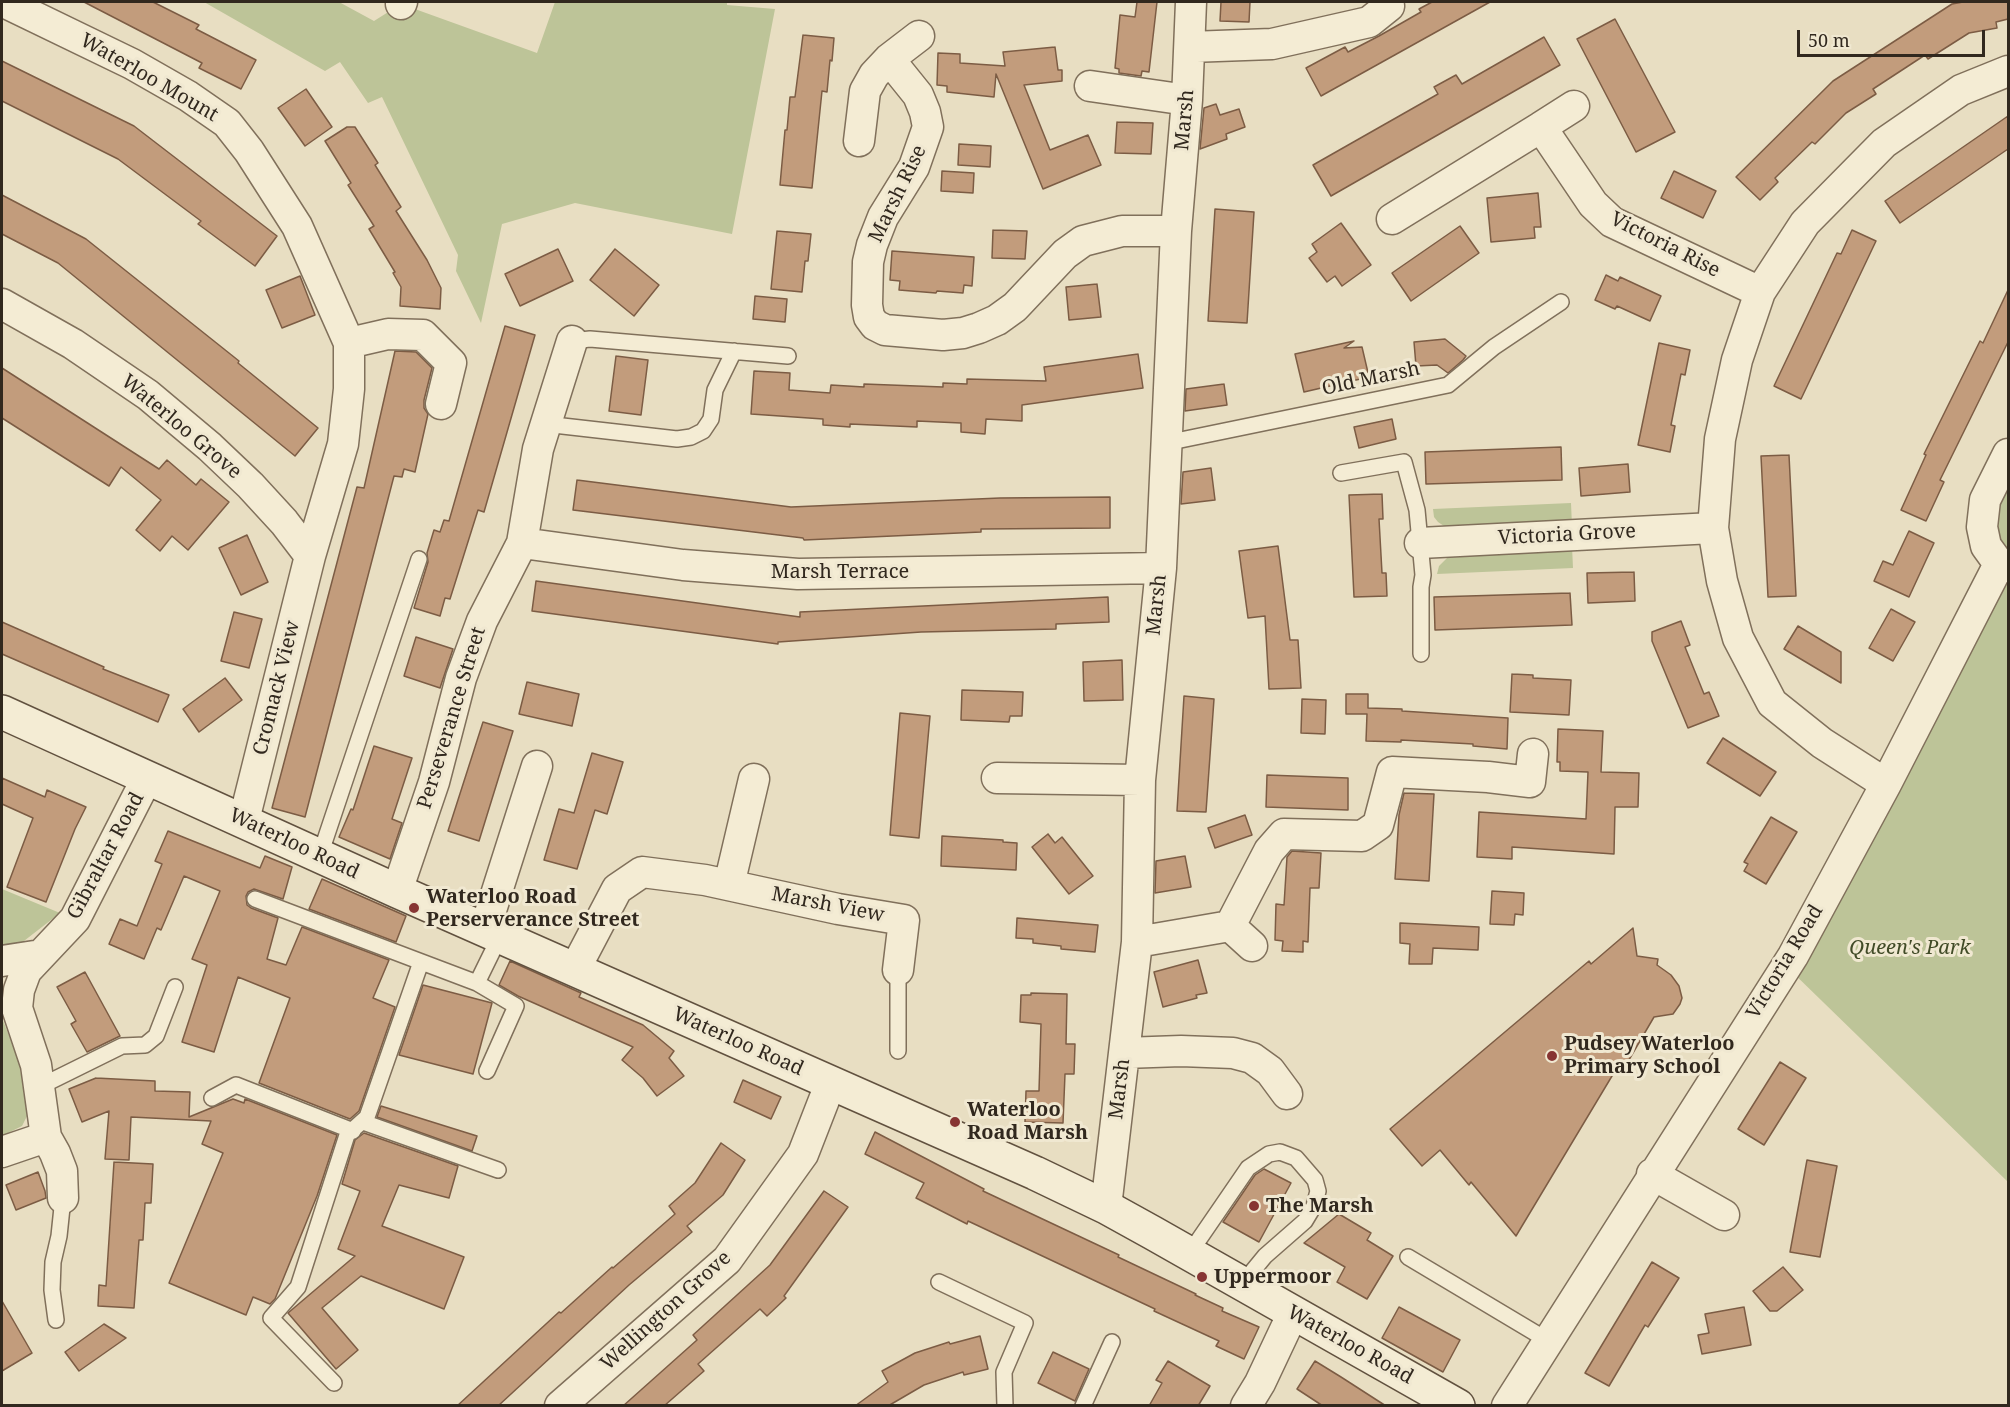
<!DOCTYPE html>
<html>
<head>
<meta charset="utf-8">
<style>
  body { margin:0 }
  #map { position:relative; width:2010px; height:1407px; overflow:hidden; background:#e8dec2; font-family:"Noto Serif",serif }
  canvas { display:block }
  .frame { position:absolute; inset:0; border:3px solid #31281e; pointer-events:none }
  .scale { position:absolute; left:1797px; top:30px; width:188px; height:27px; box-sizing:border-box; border:3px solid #31281e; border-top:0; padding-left:8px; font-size:18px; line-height:21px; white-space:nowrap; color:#31281e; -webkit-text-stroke:4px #f0e8d1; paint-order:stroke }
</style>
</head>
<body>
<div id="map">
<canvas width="2010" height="1407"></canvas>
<div class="frame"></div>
<div class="scale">50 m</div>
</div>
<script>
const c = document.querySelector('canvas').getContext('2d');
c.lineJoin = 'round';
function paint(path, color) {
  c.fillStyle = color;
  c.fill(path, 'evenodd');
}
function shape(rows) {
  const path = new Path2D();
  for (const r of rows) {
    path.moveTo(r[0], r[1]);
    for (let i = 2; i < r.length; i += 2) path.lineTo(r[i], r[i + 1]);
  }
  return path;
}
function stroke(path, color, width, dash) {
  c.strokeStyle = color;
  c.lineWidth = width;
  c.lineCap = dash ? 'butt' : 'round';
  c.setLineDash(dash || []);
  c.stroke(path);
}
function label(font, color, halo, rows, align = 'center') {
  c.font = font + ' "Noto Serif",serif';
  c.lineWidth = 6;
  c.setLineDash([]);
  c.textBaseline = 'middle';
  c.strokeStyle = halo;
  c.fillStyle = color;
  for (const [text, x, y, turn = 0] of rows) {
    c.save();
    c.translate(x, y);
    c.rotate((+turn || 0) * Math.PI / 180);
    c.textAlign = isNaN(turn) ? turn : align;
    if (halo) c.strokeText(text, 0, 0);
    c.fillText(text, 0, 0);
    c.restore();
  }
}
const green = shape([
  [204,2,339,2,374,21,401,4,537,53,555,2,727,2,727,5,775,9,732,234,575,203,502,224,481,323,456,271,458,255,382,97,368,103,340,62,325,71],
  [2008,454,2008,1182,1786,966,1999,565,1986,546],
  [1571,503,1572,526,1447,528,1438,522,1434,517,1433,509],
  [1572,546,1573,568,1437,574,1439,566,1451,554],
  [2,889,60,913,2,958],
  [2,1018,19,1061,27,1116,22,1126,2,1136]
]);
const building = shape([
  [84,2,153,2,199,25,196,29,256,60,241,89,199,68,202,63,84,2],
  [1137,2,1157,2,1149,72,1142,71,1141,76,1119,73,1119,69,1115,68,1120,15,1135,17,1137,2],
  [1221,2,1250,2,1249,22,1220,21,1221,2],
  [1432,2,1490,2,1321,96,1306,68,1345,47,1348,52,1379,36,1421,12,1419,9,1432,2],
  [1963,2,2008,2,2008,19,1996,22,1997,28,1969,33,1928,59,1925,55,1873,89,1876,94,1846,113,1815,144,1812,142,1775,178,1778,182,1760,200,1736,177,1833,81,1952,4,1963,2],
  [1615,19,1675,132,1636,152,1577,39,1615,19],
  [803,35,834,38,832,61,830,60,827,92,822,91,812,188,780,185,785,130,787,130,790,97,795,97,803,35],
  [1544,37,1560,65,1331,196,1313,165,1438,94,1434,87,1456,75,1462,84,1544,37],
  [1055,47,1058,70,1062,70,1062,81,1024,85,1050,150,1088,135,1101,165,1043,189,996,74,994,97,947,92,947,86,937,85,938,53,960,54,960,63,1005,66,1003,52,1055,47],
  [2,61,134,126,277,236,255,266,198,224,201,221,118,159,2,101,2,61],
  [306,89,332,127,305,146,278,108,306,89],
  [1216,104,1220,115,1239,109,1245,127,1226,134,1227,139,1200,149,1204,108,1216,104],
  [2008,116,2008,149,1900,223,1885,201,2008,116],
  [1117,122,1153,123,1151,154,1115,153,1117,122],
  [347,127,355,127,378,163,375,165,401,207,396,211,427,260,441,288,440,309,400,306,401,287,393,273,395,272,369,229,374,226,348,185,351,183,325,141,347,127],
  [959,144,991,146,990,167,958,165,959,144],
  [942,171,974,173,973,193,941,191,942,171],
  [1674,171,1716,191,1703,218,1661,198,1674,171],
  [1538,193,1541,227,1534,227,1535,238,1491,242,1487,198,1538,193],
  [2,195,86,239,239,361,238,363,318,428,295,456,58,263,2,234,2,195],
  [1215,209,1254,212,1247,323,1208,321,1215,209],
  [1341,223,1371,265,1342,286,1335,276,1327,282,1309,258,1317,252,1312,244,1341,223],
  [1460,226,1479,253,1411,301,1392,273,1460,226],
  [993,230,1027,231,1025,259,992,258,993,230],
  [1852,230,1876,241,1801,399,1774,386,1837,253,1841,254,1852,230],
  [777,231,811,234,808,261,805,261,802,292,771,289,777,231],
  [558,249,573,281,520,306,505,274,558,249],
  [615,249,659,285,634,316,590,280,615,249],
  [892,251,974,257,972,286,964,285,963,293,937,291,936,293,899,290,900,281,890,280,892,251],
  [1606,275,1618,281,1620,277,1661,296,1650,321,1617,306,1615,309,1595,300,1606,275],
  [300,276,315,315,282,328,266,290,300,276],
  [1097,284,1101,317,1069,320,1066,287,1097,284],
  [2008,290,2008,342,1940,480,1944,482,1926,521,1901,510,1926,455,1924,454,1980,341,1983,343,2008,290],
  [755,296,787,299,785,322,753,319,755,296],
  [505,326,535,335,484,512,478,510,450,599,445,598,440,616,414,608,428,562,427,553,434,530,440,532,444,520,449,521,505,326],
  [1445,339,1466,356,1463,360,1448,373,1437,365,1416,366,1414,342,1445,339],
  [1354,341,1344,348,1362,347,1369,377,1304,392,1295,354,1354,341],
  [1659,343,1690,350,1685,375,1681,374,1671,425,1675,426,1670,452,1638,445,1659,343],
  [395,351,416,352,432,368,424,400,424,408,428,414,415,472,404,469,402,477,394,476,305,817,272,808,357,487,364,488,395,351],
  [1138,354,1143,388,1022,405,1022,421,986,419,985,434,961,432,961,423,917,421,917,427,850,424,850,427,823,425,823,419,751,414,754,371,790,373,789,390,830,393,831,385,864,387,864,384,943,387,943,383,967,384,967,379,1046,381,1044,367,1138,354],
  [616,356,648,360,641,415,609,411,616,356],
  [2,368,159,469,167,460,196,485,201,479,229,502,188,550,172,536,160,551,136,530,161,500,121,467,109,486,2,418,2,368],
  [1224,384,1227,405,1185,411,1186,389,1224,384],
  [1392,419,1396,439,1359,448,1354,427,1392,419],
  [1561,447,1562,480,1426,484,1425,452,1561,447],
  [1789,455,1796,596,1768,597,1761,456,1789,455],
  [1628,464,1630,492,1581,496,1579,468,1628,464],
  [1211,468,1215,500,1181,504,1183,472,1211,468],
  [577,480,791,507,1000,498,1110,497,1110,528,981,529,981,532,804,540,803,538,573,510,577,480],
  [1382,494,1383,519,1379,519,1382,573,1386,573,1387,596,1354,597,1349,495,1382,494],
  [1909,531,1934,543,1909,597,1874,581,1883,561,1893,565,1909,531],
  [247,535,268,582,241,595,219,548,247,535],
  [1278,546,1290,640,1298,640,1301,688,1269,689,1265,616,1248,618,1239,551,1278,546],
  [1634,572,1635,601,1588,603,1587,573,1634,572],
  [536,581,800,617,800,612,1108,597,1109,622,1056,624,1056,629,921,632,778,642,778,644,532,611,536,581],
  [1570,593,1572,625,1435,630,1434,597,1570,593],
  [1891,609,1915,622,1893,661,1869,648,1891,609],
  [234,612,262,619,249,668,221,661,234,612],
  [1681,621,1690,645,1685,647,1704,694,1709,692,1719,716,1688,728,1652,641,1652,632,1681,621],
  [2,622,104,667,103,669,169,695,158,722,2,654,2,622],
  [1798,626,1841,652,1841,683,1784,649,1798,626],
  [416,637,453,649,440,688,404,676,416,637],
  [1122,660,1123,700,1084,701,1083,662,1122,660],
  [1512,674,1533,675,1533,678,1571,680,1569,715,1510,712,1512,674],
  [225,678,242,700,199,732,183,709,225,678],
  [527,682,579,694,572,726,519,714,527,682],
  [962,690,1023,692,1022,716,1010,716,1009,722,961,720,962,690],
  [1346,694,1368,694,1368,708,1402,709,1402,711,1508,718,1507,749,1473,746,1473,744,1401,740,1401,742,1366,741,1367,714,1346,714,1346,694],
  [1184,696,1214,699,1206,812,1177,811,1184,696],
  [1302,699,1326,700,1325,734,1301,733,1302,699],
  [900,713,930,716,919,838,890,835,900,713],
  [483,722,513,731,479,841,448,831,483,722],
  [1558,729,1603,731,1601,772,1639,773,1638,807,1615,807,1614,854,1512,847,1512,859,1477,857,1479,812,1586,819,1588,772,1560,771,1560,762,1557,762,1558,729],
  [1723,738,1776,772,1760,796,1707,763,1723,738],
  [374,746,412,758,392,819,402,823,390,859,339,837,351,809,353,810,374,746],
  [592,753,623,762,607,814,595,810,577,869,544,860,559,809,574,813,592,753],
  [1267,775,1348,778,1348,810,1266,807,1267,775],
  [2,778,45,797,47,790,86,807,75,829,46,902,7,887,33,818,2,804,2,778],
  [1404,793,1434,794,1429,881,1395,879,1399,815,1404,793],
  [1245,815,1252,835,1215,848,1208,828,1245,815],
  [1771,817,1797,832,1766,884,1744,871,1748,864,1744,862,1771,817],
  [168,831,260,868,265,856,292,867,283,899,254,889,248,892,246,896,247,905,251,908,278,918,267,959,286,965,302,927,389,960,373,998,395,1007,359,1111,350,1119,259,1083,290,998,238,977,214,1052,182,1042,207,965,192,959,220,891,184,876,161,930,157,928,144,959,109,944,120,919,137,926,162,864,155,861,168,831],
  [1048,834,1055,843,1062,837,1093,876,1069,894,1032,847,1048,834],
  [942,836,1003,840,1003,842,1017,843,1016,870,941,866,942,836],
  [1292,851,1321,853,1319,888,1310,888,1308,942,1303,941,1303,952,1282,951,1283,941,1275,940,1276,904,1284,905,1287,857,1292,851],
  [1185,856,1191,887,1155,893,1156,861,1185,856],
  [322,879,406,916,396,942,309,909,322,879],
  [1492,891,1524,893,1523,915,1515,914,1514,925,1490,924,1492,891],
  [1017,918,1098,925,1095,952,1061,949,1061,946,1033,943,1033,939,1016,938,1017,918],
  [1400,923,1479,927,1478,950,1433,948,1432,964,1409,964,1410,944,1400,943,1400,923],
  [1633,928,1637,956,1658,959,1657,965,1671,975,1679,986,1682,998,1680,1004,1673,1014,1654,1017,1623,1070,1618,1066,1516,1236,1471,1182,1469,1185,1440,1150,1422,1166,1390,1129,1589,961,1591,964,1633,928],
  [1198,960,1207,993,1196,995,1197,998,1163,1007,1154,972,1198,960],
  [510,961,581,993,579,997,643,1025,674,1051,669,1058,684,1076,657,1096,643,1078,622,1060,633,1047,518,996,499,985,510,961],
  [85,972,120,1036,87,1052,71,1024,76,1021,57,987,85,972],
  [423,985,492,1003,473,1074,399,1055,423,985],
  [1031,993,1067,994,1066,1044,1075,1044,1074,1074,1065,1074,1063,1123,1025,1122,1026,1091,1039,1091,1041,1024,1020,1022,1021,995,1031,995,1031,993],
  [1780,1062,1806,1078,1764,1145,1738,1129,1780,1062],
  [96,1078,155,1081,155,1091,190,1092,189,1117,233,1099,244,1103,245,1099,337,1135,317,1196,275,1299,270,1304,253,1297,246,1315,169,1283,223,1153,202,1144,211,1121,131,1117,129,1160,105,1159,109,1111,82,1122,69,1089,96,1078],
  [743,1080,781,1097,771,1119,734,1102,743,1080],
  [381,1106,477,1136,472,1151,377,1117,381,1106],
  [875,1132,984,1189,983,1191,1119,1255,1118,1257,1196,1294,1195,1295,1223,1308,1222,1311,1259,1327,1244,1359,1216,1346,1219,1341,1154,1311,1155,1309,968,1221,967,1224,916,1198,924,1183,865,1154,875,1132],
  [364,1133,458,1166,449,1198,399,1185,382,1226,464,1257,444,1309,361,1276,322,1308,358,1350,336,1369,288,1313,355,1256,338,1249,360,1191,342,1184,355,1140,364,1133],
  [721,1143,745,1160,723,1195,687,1226,692,1232,629,1285,498,1406,457,1406,559,1312,561,1313,612,1267,613,1268,675,1214,669,1206,695,1183,721,1143],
  [1807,1160,1837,1166,1820,1257,1790,1252,1807,1160],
  [114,1162,153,1164,151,1203,145,1203,143,1240,139,1240,134,1308,98,1306,99,1285,106,1286,114,1162],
  [1264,1169,1291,1183,1259,1242,1223,1222,1255,1175,1264,1169],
  [38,1172,45,1191,46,1198,16,1210,6,1185,38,1172],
  [824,1191,848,1207,784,1296,786,1298,767,1316,760,1309,698,1364,704,1371,664,1406,623,1406,697,1340,693,1335,770,1265,824,1191],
  [1339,1214,1371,1233,1367,1240,1393,1256,1367,1299,1337,1282,1345,1267,1304,1243,1339,1214],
  [1652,1262,1679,1278,1648,1327,1645,1325,1609,1386,1585,1373,1652,1262],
  [1783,1267,1803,1290,1777,1311,1770,1311,1753,1291,1783,1267],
  [2,1301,32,1353,2,1371,2,1301],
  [1399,1307,1460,1340,1443,1372,1382,1338,1399,1307],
  [1744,1307,1751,1345,1702,1354,1698,1335,1709,1333,1705,1314,1744,1307],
  [104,1324,126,1338,79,1371,65,1352,104,1324],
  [980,1336,988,1369,964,1375,963,1372,924,1385,888,1406,855,1406,888,1382,882,1371,915,1353,949,1342,950,1344,980,1336],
  [1053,1352,1089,1369,1075,1401,1038,1383,1053,1352],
  [1168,1361,1210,1386,1198,1406,1149,1406,1162,1383,1156,1380,1168,1361],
  [1315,1361,1341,1377,1386,1406,1323,1406,1297,1389,1315,1361]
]);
const lane = shape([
  [572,341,590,339,788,356],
  [545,424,677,439,691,437,703,431,711,419,715,390,734,351],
  [1166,443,1448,385,1494,347,1561,302],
  [1341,473,1404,462,1417,510,1423,575,1421,587,1421,654],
  [320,855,419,559],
  [255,899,477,983,500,936],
  [477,983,516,1006,487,1071],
  [898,1051,898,970],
  [39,1087,122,1046,145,1045,156,1036,175,987],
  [212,1098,236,1085,353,1131],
  [363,1122,498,1170],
  [1189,1254,1248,1168,1269,1154,1280,1152,1296,1158,1315,1180,1318,1191,1314,1206,1305,1221,1265,1256,1242,1284],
  [1408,1257,1547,1340],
  [939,1282,1025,1323,1004,1372,1005,1406],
  [56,1320,52,1290,53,1262,59,1236,63,1198],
  [334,1383,271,1318,298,1287,347,1135,367,1117,421,962],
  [1083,1406,1112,1342]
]);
const street = shape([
  [4,2,132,64,188,96,227,123,249,151,297,226,349,343,349,389,343,444,310,556,244,820],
  [401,4,402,2],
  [1190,47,1272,44,1369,22,1389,6],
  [889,59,918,95,925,112,928,127,914,167,883,217,872,245,868,262,867,305,869,317,875,325,885,330,943,335,963,333,979,328,997,320,1015,307,1065,254,1083,241,1122,231,1176,231],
  [1090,86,1187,100],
  [1541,127,1574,106],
  [859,141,865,91,874,75,889,59,919,36],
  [1392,219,1541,127,1593,204,1612,222,1760,292],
  [2,304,73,344,148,395,210,447,250,485,284,522,310,556],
  [349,343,388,334,423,335,451,363,441,404],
  [2008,454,1985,500,1982,527,1986,546,1999,564,2008,567],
  [522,543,683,565,798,574,1161,568],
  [1420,543,1713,528],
  [997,778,1140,780],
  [1886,784,1822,743,1772,703,1738,638,1722,581,1713,528,1720,439,1737,360,1760,292,1805,223,1884,143,1961,90,2008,71],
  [729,885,754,779],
  [397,891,434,782,461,678,482,621,522,543,538,449,572,341],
  [1230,926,1252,946],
  [485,929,537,766],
  [1137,942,1230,926,1269,851,1284,834,1362,836,1378,825,1392,772,1488,777,1530,782,1533,754],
  [2,961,41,955],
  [575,969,617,889,642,872,705,880,838,909,904,920,898,970],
  [1124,1053,1181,1051,1233,1053,1252,1058,1270,1071,1287,1094],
  [2,1152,46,1137],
  [1652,1174,1724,1215],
  [63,1198,62,1171,55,1153,46,1137,36,1065,17,1008,19,990,26,971,75,919,147,778],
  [1106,1207,1137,942,1140,780,1161,568,1176,231,1187,100,1191,2],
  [560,1406,727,1260,803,1154,831,1082],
  [1246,1406,1260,1383,1293,1313],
  [1507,1406,1793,956,1886,784,1999,564]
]);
const secondary = shape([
  [2,712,397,891,1035,1173,1106,1207,1153,1233,1458,1406]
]);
const markers = [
  [414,908,6,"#873533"],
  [1552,1056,6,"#873533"],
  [955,1122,6,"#873533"],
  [1254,1206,6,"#873533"],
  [1202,1277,6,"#873533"]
];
const streetNames = [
  ["Waterloo Mount",149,78,30],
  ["Marsh",1185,120,-85],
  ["Marsh Rise",898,194,-64],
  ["Victoria Rise",1665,245,27],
  ["Old Marsh",1371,379,-12],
  ["Waterloo Grove",181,427,40],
  ["Victoria Grove",1567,535,-3],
  ["Marsh Terrace",840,572],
  ["Marsh",1157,605,-84],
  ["Cromack View",277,688,-76],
  ["Perseverance Street",452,718,-73],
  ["Waterloo Road",294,844,25],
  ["Gibraltar Road",106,856,-62],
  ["Marsh View",828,905,11],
  ["Victoria Road",1785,962,-59],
  ["Waterloo Road",738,1042,24],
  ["Marsh",1120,1089,-83],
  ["Wellington Grove",666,1311,-42],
  ["Waterloo Road",1350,1345,29]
];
const poiNames = [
  ["Waterloo Road",426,897],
  ["Perserverance Street",426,920],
  ["Pudsey Waterloo",1564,1044],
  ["Primary School",1564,1067],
  ["Waterloo",967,1110],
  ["Road Marsh",967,1133],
  ["The Marsh",1266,1206],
  ["Uppermoor",1214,1277]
];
const parkNames = [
  ["Queen's Park",1910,948]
];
paint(green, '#bdc498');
paint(building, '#c29c7c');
stroke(building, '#7c5c44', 1.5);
stroke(lane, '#80705b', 18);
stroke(street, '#80705b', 33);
stroke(secondary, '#61513f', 36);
stroke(lane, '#f4ecd4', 15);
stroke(street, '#f4ecd4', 30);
stroke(secondary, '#f4ecd4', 33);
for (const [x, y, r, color] of markers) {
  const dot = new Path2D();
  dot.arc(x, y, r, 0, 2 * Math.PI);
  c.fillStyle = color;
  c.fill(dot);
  stroke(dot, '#f0e8d1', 2);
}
label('20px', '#31281e', '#f0e8d1', streetNames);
label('bold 20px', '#31281e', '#f0e8d1', poiNames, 'left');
label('italic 20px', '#414b27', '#f0e8d1', parkNames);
</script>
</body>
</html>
